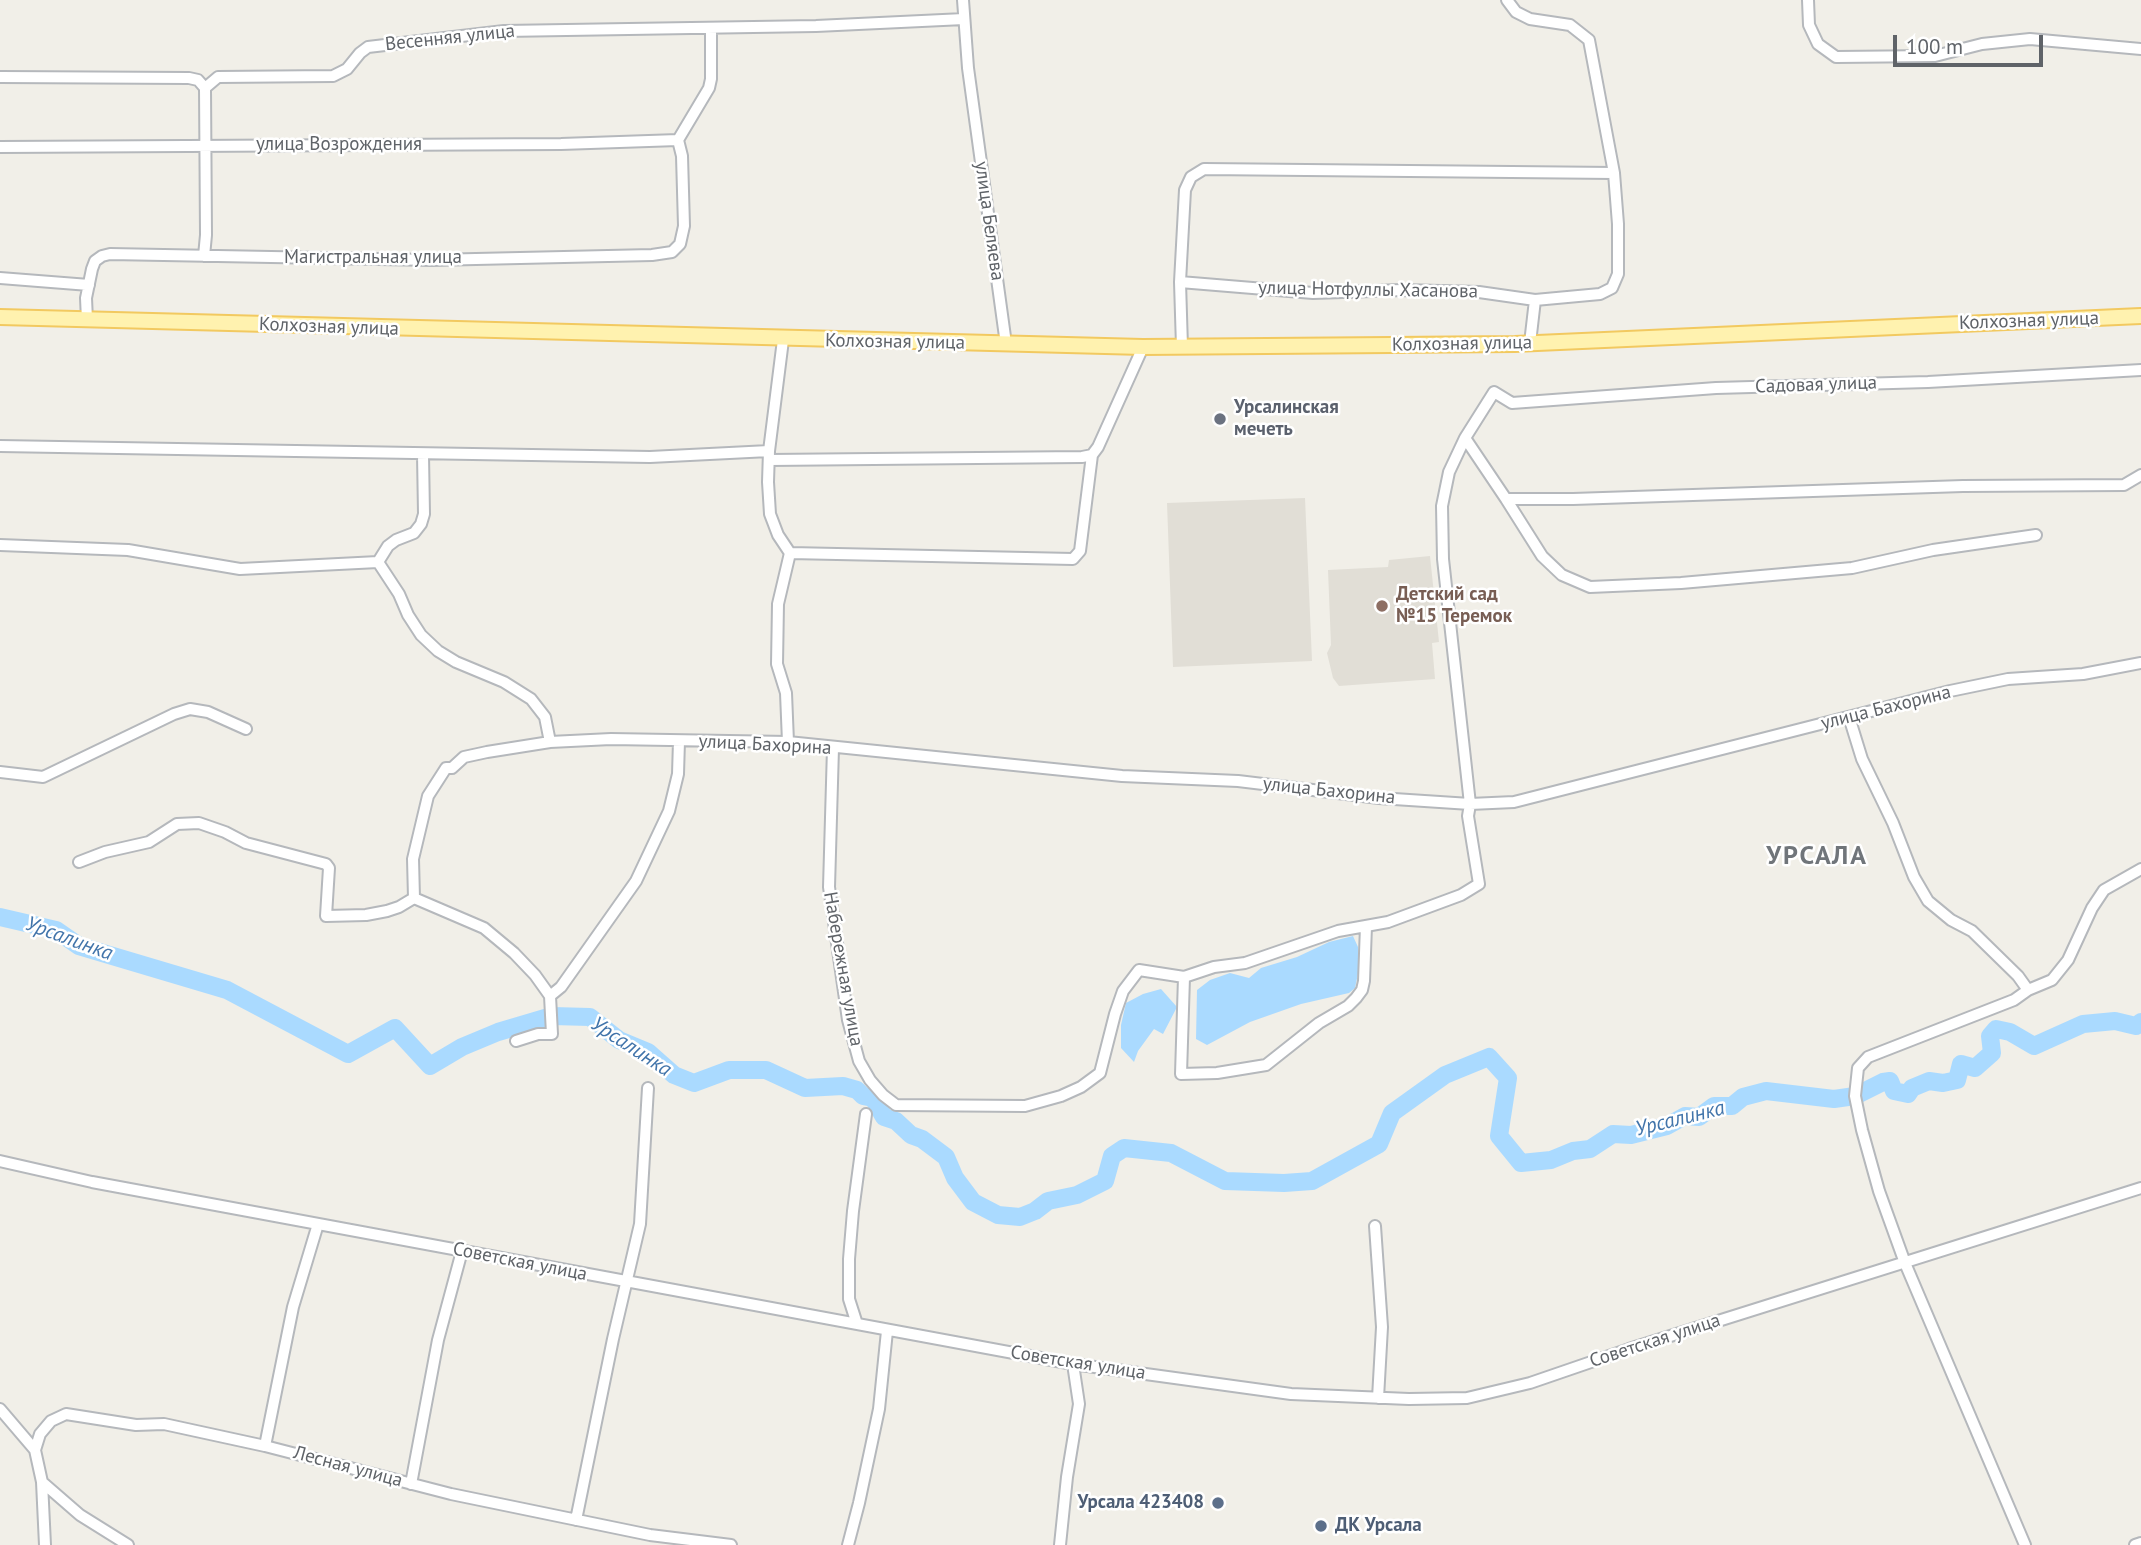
<!DOCTYPE html>
<html>
<head>
<meta charset="utf-8">
<style>
  body { margin:0 }
  #map { position:relative; width:2141px; height:1545px; overflow:hidden; background:#f1efe8; font-family:"PT Sans",sans-serif }
  canvas { display:block }
  .scale { position:absolute; left:1893px; top:35px; width:150px; height:32px; box-sizing:border-box; border:4px solid #5f6368; border-top:0; padding-left:9px; font-size:21px; line-height:24px; white-space:nowrap; color:#5f6368; -webkit-text-stroke:5px #fff; paint-order:stroke }
</style>
</head>
<body>
<div id="map">
<canvas width="2141" height="1545"></canvas>
<div class="scale">100 m</div>
</div>
<script>
const c = document.querySelector('canvas').getContext('2d');
c.lineJoin = 'round';
function paint(path, color) {
  c.fillStyle = color;
  c.fill(path, 'evenodd');
}
function shape(rows) {
  const path = new Path2D();
  for (const r of rows) {
    path.moveTo(r[0], r[1]);
    for (let i = 2; i < r.length; i += 2) path.lineTo(r[i], r[i + 1]);
  }
  return path;
}
function stroke(path, color, width, dash) {
  c.strokeStyle = color;
  c.lineWidth = width;
  c.lineCap = dash ? 'butt' : 'round';
  c.setLineDash(dash || []);
  c.stroke(path);
}
function label(font, color, halo, rows, align = 'center') {
  c.font = font + ' "PT Sans",sans-serif';
  c.lineWidth = 5;
  c.setLineDash([]);
  c.textBaseline = 'middle';
  c.strokeStyle = halo;
  c.fillStyle = color;
  for (const [text, x, y, turn = 0] of rows) {
    c.save();
    c.translate(x, y);
    c.rotate((+turn || 0) * Math.PI / 180);
    c.textAlign = isNaN(turn) ? turn : align;
    if (halo) c.strokeText(text, 0, 0);
    c.fillText(text, 0, 0);
    c.restore();
  }
}
const education = shape([
  [1305,498,1312,661,1173,667,1167,503],
  [1430,556,1439,642,1432,643,1435,679,1339,686,1333,678,1327,653,1331,645,1328,570,1388,567,1389,560]
]);
const water = shape([
  [1353,936,1358,947,1359,969,1355,988,1349,993,1301,1004,1250,1022,1207,1045,1196,1039,1197,990,1210,980,1230,973,1249,978,1261,968,1297,957,1329,942],
  [1161,989,1177,1007,1163,1034,1154,1029,1138,1051,1134,1062,1121,1048,1121,1025,1126,1003,1143,994]
]);
const river = shape([
  [0,917,56,930,79,946,227,990,348,1054,395,1028,430,1066,462,1047,498,1032,552,1016,590,1017,619,1040,648,1052,674,1075,694,1083,729,1070,766,1070,805,1088,843,1086,857,1090,863,1096,873,1098,884,1117,896,1121,911,1135,922,1139,946,1157,955,1178,973,1202,998,1215,1020,1217,1035,1211,1048,1201,1077,1195,1105,1181,1112,1156,1124,1148,1171,1153,1225,1181,1284,1183,1312,1181,1379,1144,1392,1113,1445,1075,1489,1057,1508,1078,1499,1136,1521,1163,1551,1160,1573,1151,1590,1149,1613,1134,1631,1135,1667,1126,1685,1116,1699,1117,1714,1106,1732,1106,1743,1097,1766,1091,1834,1099,1855,1096,1883,1082,1890,1081,1894,1091,1908,1094,1912,1088,1929,1081,1943,1083,1957,1080,1961,1064,1975,1068,1992,1053,1990,1036,1996,1029,2010,1032,2034,1046,2083,1024,2115,1021,2136,1026,2141,1022]
]);
const minor = shape([
  [963,0,968,68,1006,344],
  [1507,0,1516,12,1530,19,1570,25,1589,40,1614,173,1618,224,1618,274,1612,288,1600,294,1535,300],
  [1808,0,1809,25,1818,44,1836,57,1935,56,1982,44,2030,39,2141,49],
  [0,77,189,78,198,80,205,88,206,235,204,256],
  [205,88,218,77,333,76,347,69,360,53,368,47,504,31,816,26,964,19],
  [0,147,561,144,678,140],
  [0,278,89,285],
  [1180,282,1185,190,1191,177,1204,169,1614,173],
  [87,320,86,298,92,269,95,261,102,256,110,254,432,260,652,255,672,252,680,244,684,226,682,156,678,140,709,88,711,79,711,28],
  [783,340,769,451,768,482,770,514,778,535,790,553,778,604,777,664,786,693,788,742],
  [1182,347,1180,282,1313,293,1402,290,1479,292,1535,300,1530,343],
  [2141,370,1928,382,1716,388,1512,403,1494,392,1465,438,1506,499,1573,499,1963,486,2124,485,2141,475],
  [1465,438,1449,472,1442,506,1443,559,1470,804,1514,802,1950,691,2008,679,2083,674,2141,663],
  [0,446,650,457,769,451],
  [769,460,1082,457,1092,455],
  [1506,499,1542,556,1562,575,1590,587,1681,583,1852,568,1933,550,2036,535],
  [0,545,128,550,240,569,378,562,399,594,408,615,421,635,438,651,456,662,504,682,531,699,545,717,550,742],
  [790,553,1073,559,1080,551,1092,455,1098,447,1143,347],
  [378,562,388,546,396,540,414,533,421,524,424,514,423,455],
  [1849,717,1862,759,1893,823,1914,877,1928,901,1951,920,1972,931,2018,976,2028,990,2014,1000,1868,1057,1858,1068,1855,1096,1862,1130,1879,1191,1905,1263,2025,1545],
  [0,772,43,777,174,714,190,709,208,712,246,729],
  [79,862,105,852,149,842,177,824,199,823,225,832,246,843,326,864,329,868,326,916,366,915,387,911,399,907,414,898],
  [1184,977,1181,1074,1217,1073,1266,1065,1319,1023,1348,1006,1356,998,1362,990,1364,981,1366,926],
  [2028,990,2052,980,2068,960,2092,908,2104,890,2141,869],
  [550,996,561,987,636,881,669,811,678,774,679,741],
  [516,1041,538,1034,552,1034,550,996,535,975,514,953,484,928,414,898,413,859,428,796,446,768,452,768,464,757,487,752,550,742,611,739,788,742,1122,776,1238,781,1379,798,1470,804,1468,816,1479,884,1461,895,1388,922,1338,931,1245,963,1214,967,1184,977,1139,970,1123,991,1115,1014,1100,1073,1081,1087,1061,1096,1025,1106,896,1105,883,1095,870,1080,859,1061,848,1020,829,887,833,748],
  [0,1161,92,1182,1073,1364,1291,1394,1409,1399,1467,1398,1530,1383,1629,1349,2141,1188],
  [1375,1226,1382,1327,1378,1398],
  [857,1324,849,1299,849,1259,853,1211,866,1114],
  [0,1409,35,1450,40,1434,51,1421,66,1414,136,1425,164,1424,265,1446,451,1494,650,1535,731,1545],
  [265,1446,293,1307,318,1224],
  [35,1450,42,1482,45,1545],
  [42,1482,80,1515,128,1545],
  [411,1484,438,1340,462,1251],
  [576,1520,613,1339,640,1224,648,1088],
  [848,1545,859,1503,879,1409,887,1331],
  [1060,1545,1067,1477,1079,1404,1073,1364],
  [2135,1545,2141,1543]
]);
const major = shape([
  [0,317,1143,347,1515,344,2141,316]
]);
const markers = [
  [1220,419,7,"#6b7280"],
  [1382,606,7,"#8d6e63"],
  [1218,1503,7,"#5c6f8a"],
  [1321,1526,7,"#5c6f8a"]
];
const streetNames = [
  ["Весенняя улица",450,38,-6],
  ["улица Возрождения",339,145],
  ["улица Беляева",989,221,82],
  ["Магистральная улица",373,258],
  ["улица Нотфуллы Хасанова",1368,290,1],
  ["Колхозная улица",2029,321,-2],
  ["Колхозная улица",329,327,2],
  ["Колхозная улица",895,342,1],
  ["Колхозная улица",1462,344,-1],
  ["Садовая улица",1816,385,-2],
  ["улица Бахорина",1886,708,-14],
  ["улица Бахорина",765,745,3],
  ["улица Бахорина",1329,791,6],
  ["Набережная улица",843,969,80],
  ["Советская улица",520,1262,11],
  ["Советская улица",1655,1341,-18],
  ["Советская улица",1078,1363,9],
  ["Лесная улица",348,1467,15]
];
const worshipNames = [
  ["Урсалинская",1234,408],
  ["мечеть",1234,430]
];
const educationNames = [
  ["Детский сад",1396,595],
  ["№15 Теремок",1396,617]
];
const serviceNames = [
  ["Урсала 423408",1204,1503],
  ["ДК Урсала",1335,1526,"left"]
];
const waterNames = [
  ["Урсалинка",69,939,20],
  ["Урсалинка",631,1047,33],
  ["Урсалинка",1680,1119,-14]
];
const districtNames = [
  ["УРСАЛА",1817,857]
];
paint(education, '#e1ded6');
paint(water, '#aadaff');
stroke(river, '#aadaff', 18);
stroke(minor, '#b5b8bc', 14);
stroke(major, '#f2c960', 18);
stroke(minor, '#fff', 10);
stroke(major, '#fff2af', 14);
for (const [x, y, r, color] of markers) {
  const dot = new Path2D();
  dot.arc(x, y, r, 0, 2 * Math.PI);
  c.fillStyle = color;
  c.fill(dot);
  stroke(dot, '#fff', 2.5);
}
label('19px', '#5f6368', '#fff', streetNames);
label('bold 19px', '#5b616d', '#fff', worshipNames, 'left');
label('bold 19px', '#785e54', '#fff', educationNames, 'left');
label('bold 19px', '#4e5e75', '#fff', serviceNames, 'right');
label('italic 21px', '#4174aa', '#fff', waterNames);
c.letterSpacing = '2px';
label('bold 26px', '#70757a', '#fff', districtNames);
c.letterSpacing = '0px';
</script>
</body>
</html>
